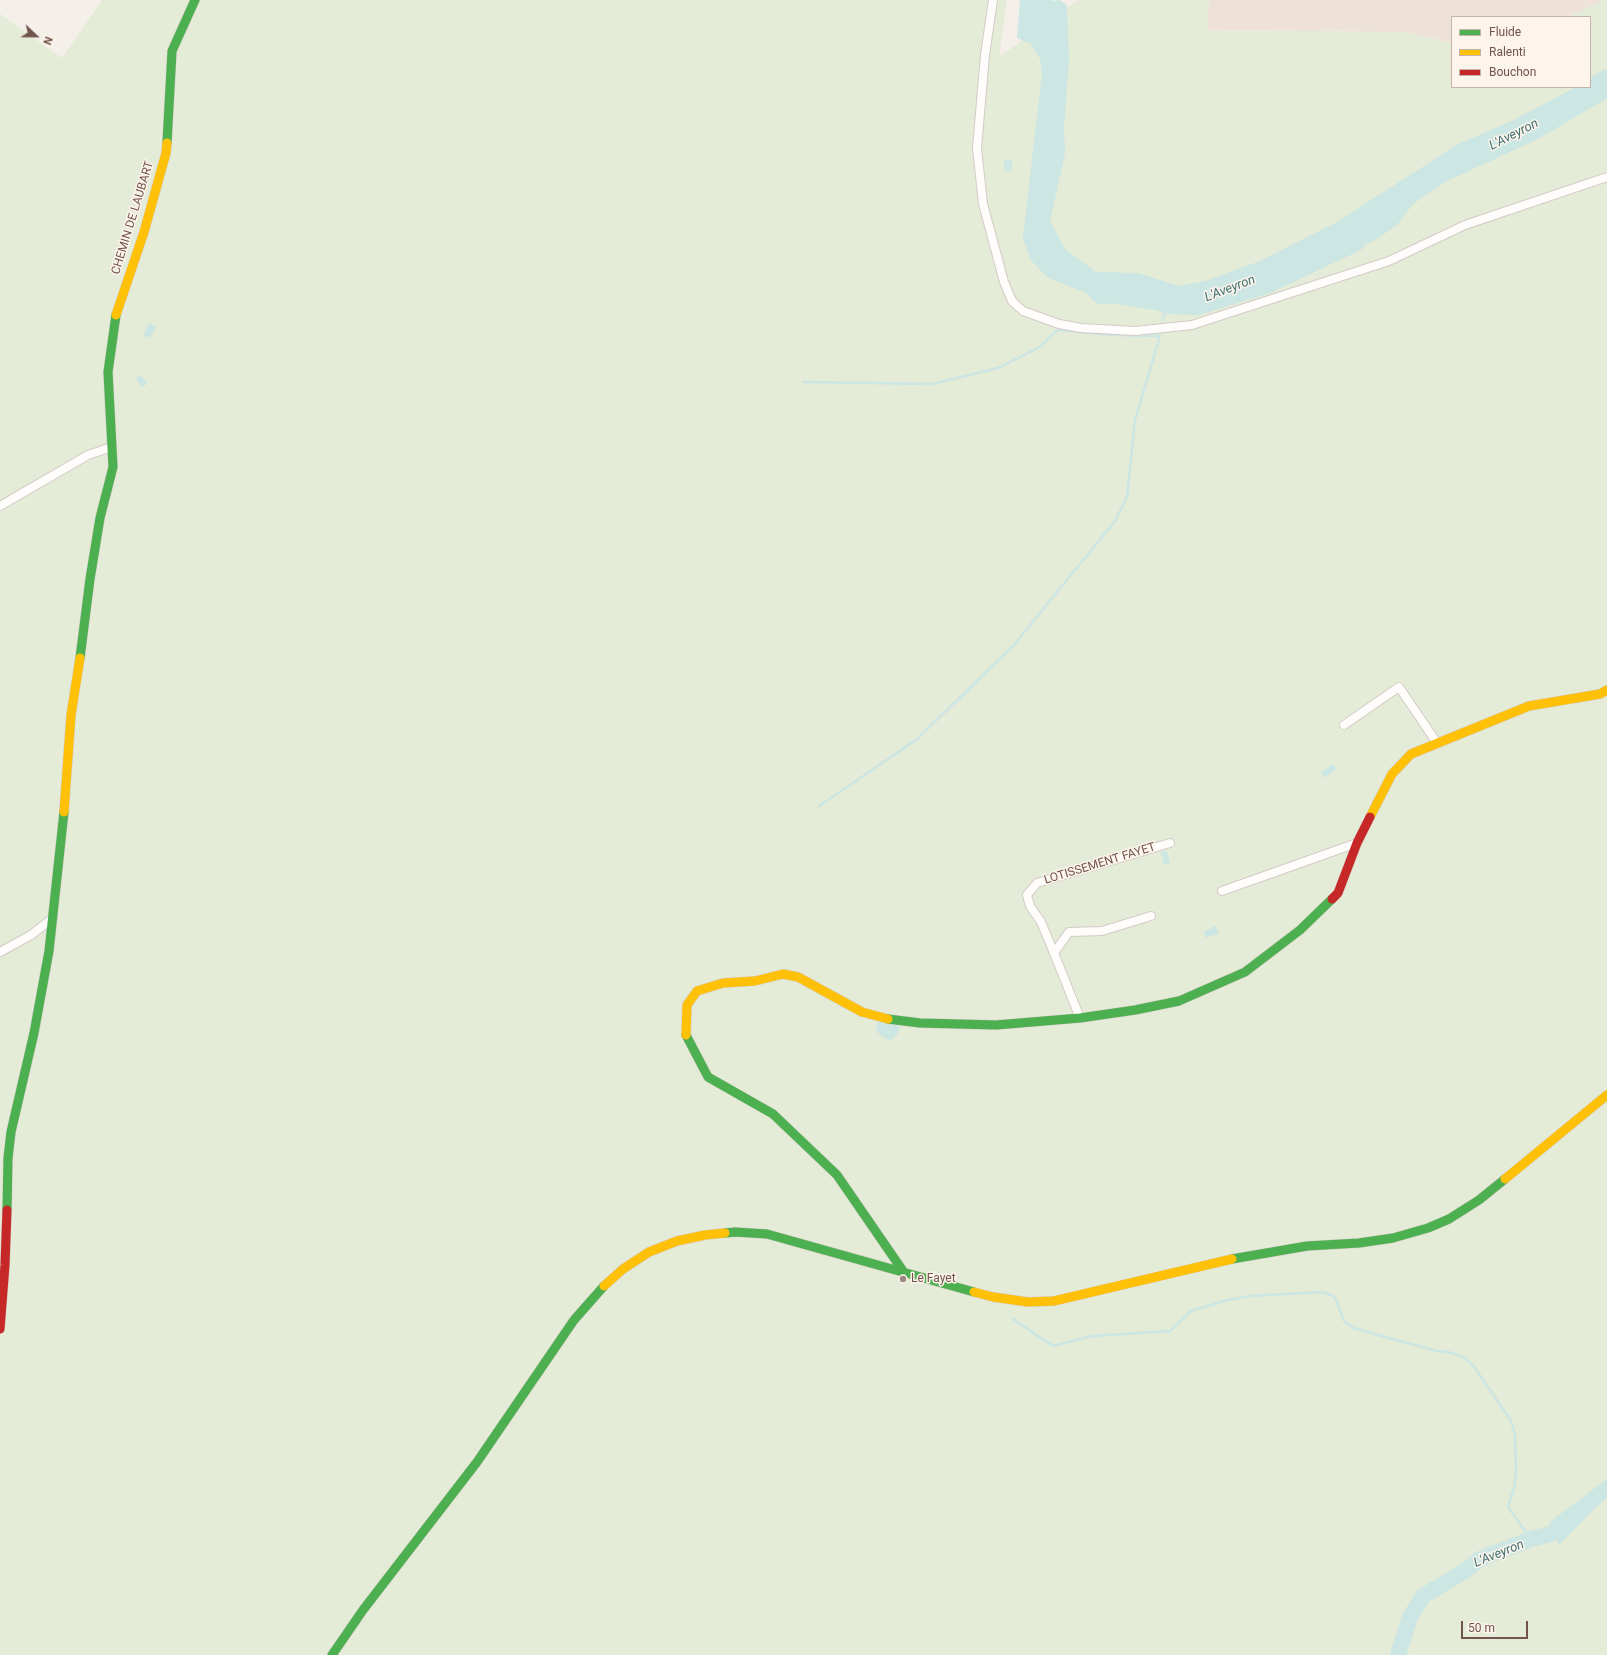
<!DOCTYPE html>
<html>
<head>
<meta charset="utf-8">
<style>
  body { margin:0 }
  #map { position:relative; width:1607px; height:1655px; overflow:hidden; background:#f5efea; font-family:Roboto,sans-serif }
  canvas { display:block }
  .legend { position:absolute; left:1451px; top:16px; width:140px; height:72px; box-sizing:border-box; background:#fdf4eb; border:1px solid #c5b4ab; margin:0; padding:5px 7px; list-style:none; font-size:12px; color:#71544c }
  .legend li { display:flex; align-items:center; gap:8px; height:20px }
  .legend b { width:20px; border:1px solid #c5b4ab }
  .north { position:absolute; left:16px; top:16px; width:40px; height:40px; -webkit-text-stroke:3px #fdf4eb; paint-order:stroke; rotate:112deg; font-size:11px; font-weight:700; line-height:16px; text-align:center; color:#71544c }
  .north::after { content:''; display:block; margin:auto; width:14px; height:18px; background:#71544c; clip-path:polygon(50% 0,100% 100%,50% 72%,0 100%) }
  .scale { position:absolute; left:1461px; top:1621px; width:67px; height:18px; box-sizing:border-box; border:2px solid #71544c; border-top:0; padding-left:5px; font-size:12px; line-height:14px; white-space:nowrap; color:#71544c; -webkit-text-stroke:3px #fdf4eb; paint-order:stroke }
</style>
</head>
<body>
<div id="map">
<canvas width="1607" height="1655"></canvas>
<ul class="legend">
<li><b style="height:5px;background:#4caf50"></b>Fluide</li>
<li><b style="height:5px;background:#ffc107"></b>Ralenti</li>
<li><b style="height:5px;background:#c62828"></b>Bouchon</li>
</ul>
<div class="north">N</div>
<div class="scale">50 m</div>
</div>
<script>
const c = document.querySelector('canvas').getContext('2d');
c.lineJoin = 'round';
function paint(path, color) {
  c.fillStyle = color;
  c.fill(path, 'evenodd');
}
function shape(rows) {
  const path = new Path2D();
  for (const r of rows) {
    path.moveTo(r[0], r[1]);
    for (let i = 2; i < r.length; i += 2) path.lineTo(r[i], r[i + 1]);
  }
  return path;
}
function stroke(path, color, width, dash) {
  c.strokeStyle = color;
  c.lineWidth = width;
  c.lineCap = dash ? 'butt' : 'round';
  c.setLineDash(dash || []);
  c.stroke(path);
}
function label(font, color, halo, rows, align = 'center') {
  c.font = font + ' Roboto,sans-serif';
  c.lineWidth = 3;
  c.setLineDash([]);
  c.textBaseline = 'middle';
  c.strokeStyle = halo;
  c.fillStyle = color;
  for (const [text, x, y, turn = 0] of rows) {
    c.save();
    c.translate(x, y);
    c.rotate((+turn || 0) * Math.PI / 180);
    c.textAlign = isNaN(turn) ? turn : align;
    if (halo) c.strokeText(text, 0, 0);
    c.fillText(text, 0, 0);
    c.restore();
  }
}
const residential = shape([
  [1209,0,1603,0,1568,17,1452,17,1452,43,1404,32,1206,30]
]);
const green = shape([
  [102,0,1007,0,999,57,1078,0,1209,0,1207,30,1404,32,1452,43,1452,87,1590,87,1590,17,1568,17,1603,0,1607,0,1607,1655,0,1655,0,14,62,58]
]);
const water = shape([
  [1020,0,1052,0,1055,1,1059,0,1067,5,1069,60,1064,127,1065,154,1050,221,1065,249,1096,272,1138,273,1179,286,1205,281,1260,261,1337,222,1458,144,1512,121,1576,87,1590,87,1590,78,1607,68,1607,98,1538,139,1445,182,1413,204,1397,225,1374,241,1367,243,1361,250,1270,293,1199,315,1168,314,1155,310,1112,303,1102,305,1093,301,1087,293,1048,278,1030,259,1023,238,1042,72,1040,59,1031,44,1017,38],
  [1008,159,1011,161,1012,164,1012,169,1008,172,1004,169,1004,162],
  [149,323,156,327,150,338,143,335],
  [141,375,147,384,142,387,136,379],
  [1332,764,1336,769,1325,778,1321,772],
  [1167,851,1170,864,1164,865,1161,852],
  [1216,926,1219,933,1206,938,1204,931],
  [878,1021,900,1025,898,1033,891,1040,887,1039,880,1035,876,1030],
  [1607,1479,1607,1498,1596,1507,1559,1545,1550,1522]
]);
const stream = shape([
  [1163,320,1165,310],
  [803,382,933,384,998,368,1038,348,1058,330,1113,335,1160,336,1135,420,1127,497,1115,521,1013,646,916,740,819,806],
  [1013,1319,1053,1346,1093,1336,1170,1331,1191,1311,1228,1300,1249,1296,1324,1292,1335,1297,1344,1321,1353,1328,1437,1351,1449,1352,1465,1358,1473,1365,1511,1421,1515,1434,1516,1473,1514,1488,1508,1507,1531,1539]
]);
const river = shape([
  [1398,1655,1410,1617,1423,1596,1465,1571,1480,1559,1531,1539,1551,1534,1570,1518]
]);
const street = shape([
  [993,0,985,55,977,148,983,204,1004,282,1012,301,1023,311,1059,324,1081,328,1135,331,1192,325,1389,261,1465,225,1607,177],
  [0,506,88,455,112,447],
  [1344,725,1399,687,1437,743],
  [1222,891,1357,843],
  [0,952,31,935,53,918],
  [1054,953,1041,922,1030,906,1027,895,1037,883,1170,843],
  [1080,1018,1054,953,1069,932,1102,931,1151,916]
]);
const fast = shape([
  [167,143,172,51,195,0],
  [80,658,90,579,100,518,113,467,108,372,116,315],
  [888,1019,920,1023,996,1025,1080,1018,1135,1010,1179,1001,1245,972,1300,930,1332,899],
  [686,1035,708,1077,773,1114,837,1175,903,1271],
  [7,1210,8,1158,11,1132,34,1033,49,951,64,812],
  [725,1233,735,1232,767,1234,974,1292],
  [1232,1259,1307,1246,1359,1243,1393,1238,1428,1228,1449,1219,1479,1200,1505,1179],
  [332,1655,363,1610,477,1462,574,1320,604,1286]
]);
const slow = shape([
  [116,315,144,232,166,153,167,143],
  [64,812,71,715,80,658],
  [1370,817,1392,774,1411,754,1529,706,1600,694,1607,690],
  [686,1035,687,1005,697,991,723,983,755,981,783,974,798,977,862,1012,888,1019],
  [1505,1179,1607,1095],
  [604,1286,623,1269,649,1252,677,1241,705,1235,725,1233],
  [974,1292,993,1297,1028,1302,1054,1301,1232,1259]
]);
const jam = shape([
  [1332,899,1338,893,1357,843,1370,817],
  [0,1329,5,1265,7,1210]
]);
const markers = [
  [903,1279,4,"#9f8a83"]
];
const streetNames = [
  ["CHEMIN DE LAUBART",133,218,-73],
  ["LOTISSEMENT FAYET",1100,864,-17]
];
const poiNames = [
  ["Le Fayet",911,1279]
];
const waterNames = [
  ["L'Aveyron",1514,135,-27],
  ["L'Aveyron",1230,289,-21],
  ["L'Aveyron",1499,1554,-22]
];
paint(residential, '#eee1d8');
paint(green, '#e4ebd6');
paint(water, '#cce6e4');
stroke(stream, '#cce6e4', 2.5);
stroke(river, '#cce6e4', 16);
stroke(street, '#d4cbc7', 10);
stroke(fast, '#d5cbc6', 10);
stroke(slow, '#d5cbc6', 10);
stroke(jam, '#d5cbc6', 10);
stroke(street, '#fefdfc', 8);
stroke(fast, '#4caf50', 9);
stroke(slow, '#ffc107', 9);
stroke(jam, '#c62828', 9);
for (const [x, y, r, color] of markers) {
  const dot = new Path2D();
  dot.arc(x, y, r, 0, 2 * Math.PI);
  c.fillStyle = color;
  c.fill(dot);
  stroke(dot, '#fdf4eb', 1.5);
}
label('12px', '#71544c', '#fdf4eb', streetNames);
label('12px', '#71544c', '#fdf4eb', poiNames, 'left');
label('italic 13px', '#417476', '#fdf4eb', waterNames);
</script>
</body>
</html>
